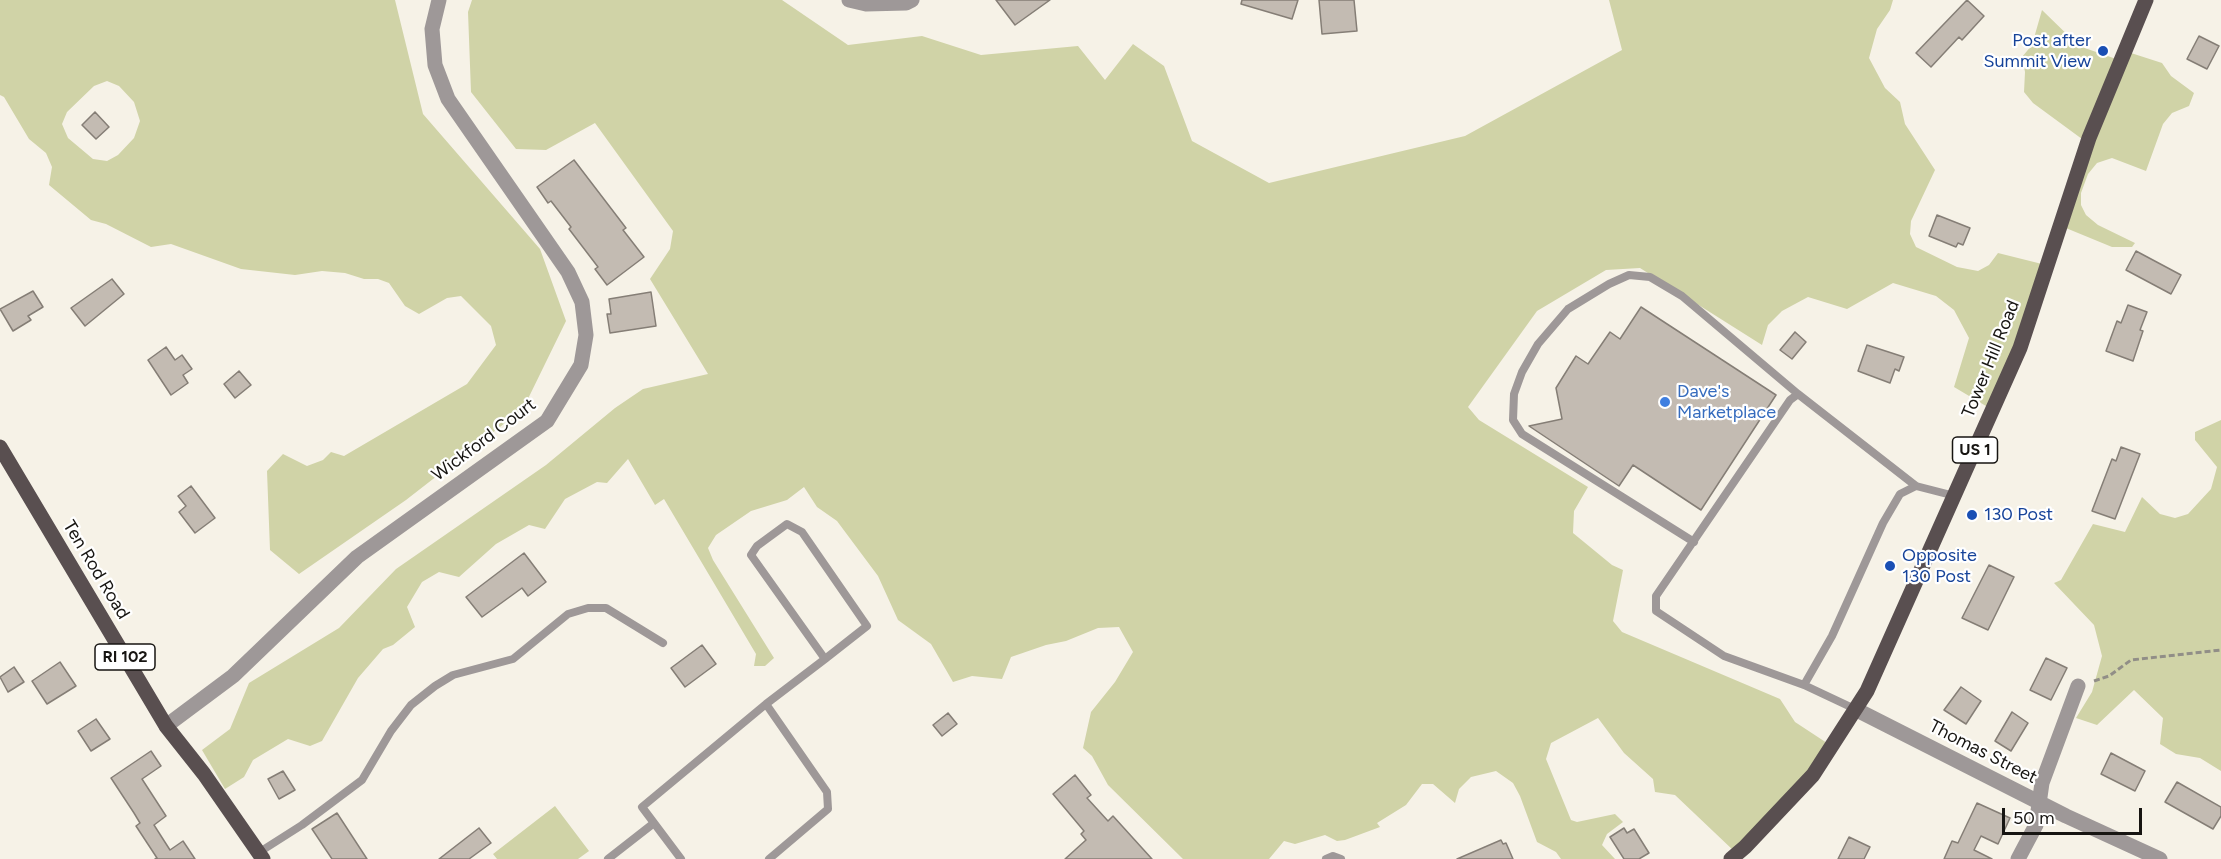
<!DOCTYPE html>
<html>
<head>
<meta charset="utf-8">
<style>
  body { margin:0 }
  #map { position:relative; width:2221px; height:859px; overflow:hidden; background:#f6f2e7; font-family:Figtree,sans-serif }
  canvas { display:block }
  .scale { position:absolute; left:2002px; top:808px; width:140px; height:27px; box-sizing:border-box; border:3px solid #171512; border-top:0; padding-left:8px; font-size:18px; line-height:21px; white-space:nowrap; color:#171512; -webkit-text-stroke:4px #fff; paint-order:stroke }
</style>
</head>
<body>
<div id="map">
<canvas width="2221" height="859"></canvas>
<div class="scale">50 m</div>
</div>
<script>
const c = document.querySelector('canvas').getContext('2d');
c.lineJoin = 'round';
function paint(path, color) {
  c.fillStyle = color;
  c.fill(path, 'evenodd');
}
function shape(rows) {
  const path = new Path2D();
  for (const r of rows) {
    path.moveTo(r[0], r[1]);
    for (let i = 2; i < r.length; i += 2) path.lineTo(r[i], r[i + 1]);
  }
  return path;
}
function stroke(path, color, width, dash) {
  c.strokeStyle = color;
  c.lineWidth = width;
  c.lineCap = dash ? 'butt' : 'round';
  c.setLineDash(dash || []);
  c.stroke(path);
}
function label(font, color, halo, rows, align = 'center') {
  c.font = font + ' Figtree,sans-serif';
  c.lineWidth = 4.5;
  c.setLineDash([]);
  c.textBaseline = 'middle';
  c.strokeStyle = halo;
  c.fillStyle = color;
  for (const [text, x, y, turn = 0] of rows) {
    c.save();
    c.translate(x, y);
    c.rotate((+turn || 0) * Math.PI / 180);
    c.textAlign = isNaN(turn) ? turn : align;
    if (halo) c.strokeText(text, 0, 0);
    c.fillText(text, 0, 0);
    c.restore();
  }
}
const green = shape([
  [0,0,395,0,423,114,540,249,566,321,523,409,406,500,299,574,270,550,267,471,283,454,307,466,323,460,331,452,344,456,467,384,496,345,491,326,461,296,447,298,419,314,405,306,389,283,378,279,364,279,345,273,322,271,295,275,241,269,171,244,151,247,106,224,91,220,49,185,52,167,46,153,29,139,4,97,0,95],
  [107,81,119,86,134,102,140,121,134,138,118,155,107,161,93,159,68,138,62,124,67,112,94,86],
  [472,0,782,0,848,45,922,36,981,55,1078,46,1105,80,1133,44,1164,66,1192,141,1269,183,1465,136,1622,50,1609,0,1893,0,1890,10,1877,29,1869,58,1885,88,1900,102,1905,124,1935,170,1911,221,1910,234,1916,247,1957,267,1978,271,1989,265,1998,253,2046,265,1991,409,1954,387,1969,338,1954,310,1936,296,1893,283,1847,309,1808,297,1782,311,1768,325,1762,345,1640,268,1606,270,1537,311,1468,407,1479,420,1588,487,1574,511,1573,533,1612,565,1623,570,1613,621,1622,632,1780,699,1795,722,1830,745,1823,757,1734,851,1675,795,1655,792,1653,779,1624,753,1598,718,1551,743,1546,759,1571,820,1577,822,1615,814,1623,822,1607,834,1602,845,1615,859,1561,859,1556,852,1537,842,1520,796,1513,783,1496,771,1471,777,1459,789,1455,803,1433,784,1422,784,1406,805,1377,823,1380,827,1345,840,1337,841,1325,835,1295,844,1284,841,1269,859,1183,859,1108,785,1092,756,1083,748,1091,712,1115,682,1133,652,1119,627,1098,628,1066,641,1046,645,1011,657,1002,679,972,676,953,682,931,644,898,620,878,576,837,521,817,507,804,487,787,500,751,511,716,535,708,548,713,560,774,658,765,666,754,666,756,654,664,499,655,505,628,459,607,483,597,482,565,499,545,529,529,525,496,544,459,577,439,572,422,582,407,607,415,627,393,645,383,649,358,678,322,741,310,746,288,739,253,760,244,777,225,789,202,750,230,729,249,683,339,628,396,569,546,465,615,408,643,389,708,374,650,279,670,249,673,231,595,123,546,150,516,149,471,92,468,12],
  [2042,10,2079,46,2119,60,2131,53,2162,63,2171,76,2194,93,2189,106,2172,113,2163,124,2146,171,2112,158,2097,163,2088,174,2081,193,2081,205,2086,215,2098,225,2135,243,2132,247,2112,247,2061,226,2082,139,2033,103,2024,92,2025,72,2022,57,2032,45],
  [2221,420,2221,771,2200,758,2176,754,2160,744,2163,718,2134,690,2097,725,2076,718,2092,692,2102,656,2094,625,2054,583,2061,580,2093,524,2125,532,2142,497,2160,514,2175,518,2188,514,2211,489,2217,467,2195,440,2195,432],
  [555,806,589,851,578,859,497,859,493,854]
]);
const building = shape([
  [996,0,1050,0,1015,25,996,0],
  [1242,0,1298,0,1292,19,1241,4,1242,0],
  [1319,0,1354,0,1357,31,1322,34,1319,0],
  [1967,0,1984,16,1962,40,1959,37,1931,67,1916,53,1967,0],
  [2199,36,2219,46,2207,69,2187,59,2199,36],
  [95,112,109,127,96,139,82,125,95,112],
  [574,160,626,228,623,230,644,257,607,285,595,269,598,267,569,229,571,227,551,201,548,203,537,187,574,160],
  [1937,215,1970,228,1963,245,1958,243,1956,247,1929,236,1937,215],
  [2136,251,2181,275,2171,294,2126,270,2136,251],
  [112,279,124,294,85,326,71,308,112,279],
  [33,291,43,307,28,316,31,320,13,331,0,309,33,291],
  [651,292,656,326,610,333,607,314,611,314,609,299,651,292],
  [2128,305,2147,312,2140,330,2143,331,2133,361,2106,351,2117,321,2121,323,2128,305],
  [1641,307,1776,395,1701,510,1633,465,1619,486,1529,426,1562,419,1556,388,1576,356,1588,364,1610,332,1620,339,1641,307],
  [1795,332,1806,342,1792,359,1780,350,1795,332],
  [1867,345,1904,357,1899,371,1895,369,1890,383,1858,371,1867,345],
  [166,347,175,360,182,355,192,369,183,375,188,383,171,395,148,360,166,347],
  [239,371,251,385,235,398,224,384,239,371],
  [2121,447,2140,454,2115,519,2092,511,2112,459,2116,461,2121,447],
  [191,486,215,518,195,533,179,512,186,506,178,496,191,486],
  [524,553,546,582,528,596,522,588,482,617,466,597,524,553],
  [1989,565,2014,577,1988,630,1962,618,1989,565],
  [702,645,716,664,685,687,671,668,702,645],
  [2046,658,2067,668,2051,700,2030,690,2046,658],
  [60,662,76,686,47,704,32,681,60,662],
  [14,667,24,682,8,692,0,677,14,667],
  [1961,687,1981,701,1966,724,1944,710,1961,687],
  [2012,712,2028,723,2011,751,1995,741,2012,712],
  [948,713,957,724,942,736,933,725,948,713],
  [96,719,110,739,91,751,78,731,96,719],
  [151,751,161,766,142,779,166,816,154,825,170,850,183,841,195,859,155,859,157,858,136,826,140,823,134,813,111,778,151,751],
  [2111,753,2145,771,2135,791,2101,774,2111,753],
  [283,771,295,790,279,799,268,779,283,771],
  [1075,775,1091,795,1087,798,1108,821,1113,816,1152,859,1065,859,1086,840,1081,834,1084,831,1053,794,1075,775],
  [2177,782,2221,807,2221,816,2213,829,2165,802,2177,782],
  [1977,803,2010,818,1998,844,1981,836,1974,850,1992,859,1944,859,1952,841,1958,843,1977,803],
  [337,813,367,859,332,859,312,829,337,813],
  [479,828,491,843,469,859,439,859,479,828],
  [1624,828,1627,833,1634,829,1649,853,1639,859,1624,859,1610,837,1624,828],
  [1849,837,1870,847,1864,859,1838,859,1849,837],
  [1501,840,1503,844,1506,843,1513,859,1457,859,1501,840]
]);
const path = shape([
  [2094,681,2109,676,2131,660,2221,650]
]);
const lane = shape([
  [1798,394,1790,400,1656,596,1656,611,1724,656,1804,685,1855,709],
  [1694,542,1522,434,1513,420,1514,394,1522,372,1538,344,1568,309,1609,284,1629,275,1650,277,1682,296,1798,394,1916,486,1955,496],
  [1804,685,1832,636,1883,523,1900,494,1916,486],
  [766,704,827,792,828,809,769,859],
  [258,853,302,825,362,780,391,731,411,705,435,686,453,675,513,659,568,614,588,608,606,608,663,643],
  [608,859,654,823],
  [681,859,642,807,766,704,825,659,867,626,802,532,787,524,757,546,751,555,825,659],
  [1326,859,1333,856,1341,859]
]);
const street = shape([
  [849,0,866,4,906,3,912,0],
  [1855,709,2066,816,2160,859],
  [166,726,233,676,357,557,547,421,581,365,586,335,582,302,568,272,448,99,435,65,432,29,439,0],
  [2018,859,2036,825,2042,783,2078,686]
]);
const primary = shape([
  [0,447,166,726,204,774,263,859],
  [1731,859,1745,847,1813,775,1867,691,2020,348,2089,138,2146,0]
]);
const markers = [
  [2103,51,6,"#1a4fb4"],
  [1665,402,6,"#3f7fe0"],
  [1972,515,6,"#1a4fb4"],
  [1890,566,6,"#1a4fb4"]
];
const shields = [
  [1975,450,45],
  [125,657,60]
];
const shieldNames = [
  ["US 1",1975,450],
  ["RI 102",125,657]
];
const transitNames = [
  ["Post after",2091,41,"right"],
  ["Summit View",2091,62,"right"],
  ["130 Post",1984,515],
  ["Opposite",1902,556],
  ["130 Post",1902,577]
];
const streetNames = [
  ["Tower Hill Road",1991,359,-68],
  ["Wickford Court",484,440,-37],
  ["Ten Rod Road",96,570,59],
  ["Thomas Street",1983,752,27]
];
const shopNames = [
  ["Dave's",1677,392],
  ["Marketplace",1677,413]
];
paint(green, '#d0d3a7');
paint(building, '#c3bbb2');
stroke(building, '#857e76', 1.5);
stroke(path, '#918e87', 3, [6, 3]);
stroke(lane, '#9e9898', 8);
stroke(street, '#9e9898', 15);
stroke(primary, '#594f50', 15);
for (const [x, y, r, color] of markers) {
  const dot = new Path2D();
  dot.arc(x, y, r, 0, 2 * Math.PI);
  c.fillStyle = color;
  c.fill(dot);
  stroke(dot, '#fff', 2);
}
for (const [x, y, w] of shields) {
  const box = new Path2D();
  box.roundRect(x - w / 2, y - 13, w, 26, 4.5);
  c.fillStyle = '#fff';
  c.fill(box);
  stroke(box, '#171512', 1.5);
}
label('bold 16px', '#171512', null, shieldNames);
label('18px', '#164399', '#fff', transitNames, 'left');
label('18px', '#171512', '#fff', streetNames);
label('18px', '#366cbe', '#fff', shopNames, 'left');
</script>
</body>
</html>
